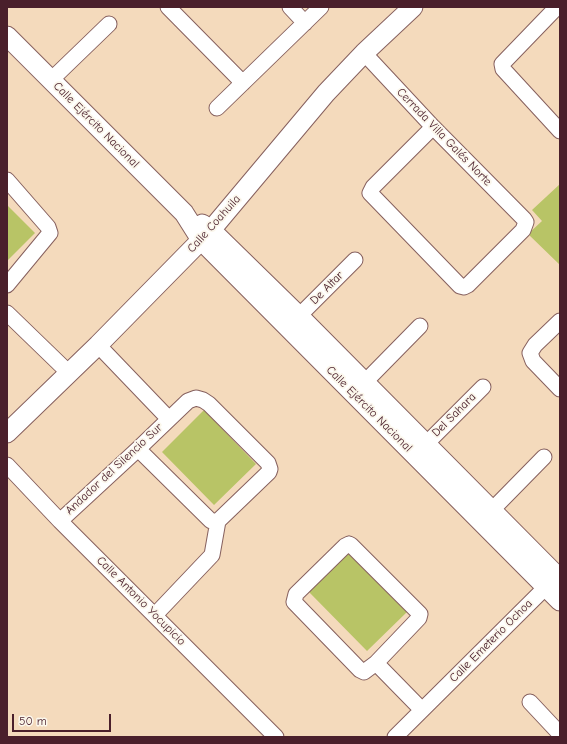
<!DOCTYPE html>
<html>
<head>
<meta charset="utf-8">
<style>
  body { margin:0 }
  #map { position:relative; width:567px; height:744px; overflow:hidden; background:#f4dabc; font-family:"Comic Neue",sans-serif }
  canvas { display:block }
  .frame { position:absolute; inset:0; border:8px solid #4a1f2b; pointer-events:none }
  .scale { position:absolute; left:12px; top:714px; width:99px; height:18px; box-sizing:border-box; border:2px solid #4a1f2b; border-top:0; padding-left:5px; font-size:12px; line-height:14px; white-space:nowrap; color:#4a1f2b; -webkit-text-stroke:3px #fbf7ec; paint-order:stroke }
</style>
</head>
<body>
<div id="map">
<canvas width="567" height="744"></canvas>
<div class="frame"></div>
<div class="scale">50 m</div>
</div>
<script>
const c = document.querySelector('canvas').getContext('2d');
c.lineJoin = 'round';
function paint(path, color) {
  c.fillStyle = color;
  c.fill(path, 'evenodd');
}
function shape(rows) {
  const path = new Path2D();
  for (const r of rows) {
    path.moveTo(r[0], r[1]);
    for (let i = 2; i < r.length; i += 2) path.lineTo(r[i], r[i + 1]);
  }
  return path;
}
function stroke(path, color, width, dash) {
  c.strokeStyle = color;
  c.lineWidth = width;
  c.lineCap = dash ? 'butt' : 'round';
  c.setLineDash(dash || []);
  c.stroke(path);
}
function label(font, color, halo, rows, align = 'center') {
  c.font = font + ' "Comic Neue",sans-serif';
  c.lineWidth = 3.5;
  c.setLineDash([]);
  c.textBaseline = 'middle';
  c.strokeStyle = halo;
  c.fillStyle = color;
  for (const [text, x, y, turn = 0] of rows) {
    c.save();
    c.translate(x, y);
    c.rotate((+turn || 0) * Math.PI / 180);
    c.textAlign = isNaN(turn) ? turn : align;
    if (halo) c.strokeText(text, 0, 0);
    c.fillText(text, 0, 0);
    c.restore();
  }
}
const green = shape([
  [560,184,560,265,528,234,542,221,532,210],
  [7,205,35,233,7,261],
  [204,410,256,464,214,505,162,452],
  [349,553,407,612,367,651,309,592]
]);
const minor = shape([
  [168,7,243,83],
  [290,7,305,23],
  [557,7,502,64,503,69,560,131],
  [364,53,433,127,524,219,526,222,523,230,468,285,464,287,460,286,370,193,373,187,433,127],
  [51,80,109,24],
  [217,108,321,7],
  [7,180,48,227,50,233,7,285],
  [7,313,69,373],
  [299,316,355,260],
  [560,321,535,345,530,353,533,361,560,389],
  [98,345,168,418],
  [364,383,420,326],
  [426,444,483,387],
  [138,449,211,521,218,521],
  [7,465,60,521,276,737],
  [492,510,544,457],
  [60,521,138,449,188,401,196,398,203,400,209,404,268,463,270,469,269,472,218,521,212,555,155,615],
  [349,544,351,545,420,614,419,618,376,663,364,672,360,670,294,602,296,594,345,546,349,544],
  [376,663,422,710],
  [530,702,560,734],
  [395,737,554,579]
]);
const tertiary = shape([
  [7,36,184,213,201,240,560,601],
  [202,224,211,230,299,316,560,579],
  [7,433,98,345,211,230,326,93,364,53,413,7]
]);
const streetNames = [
  ["Calle Ejército Nacional",96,125,45],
  ["Cerrada Villa Galés Norte",444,137,46],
  ["Calle Coahuila",214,224,-48],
  ["De Altar",327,288,-45],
  ["Calle Ejército Nacional",369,409,45],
  ["Del Sahara",454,415,-45],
  ["Andador del Silencio Sur",114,469,-43],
  ["Calle Antonio Yocupicio",141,601,45],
  ["Calle Emeterio Ochoa",491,641,-45]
];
paint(green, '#b8c466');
stroke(minor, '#86605e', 17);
stroke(tertiary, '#86605e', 21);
stroke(minor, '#fff', 15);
stroke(tertiary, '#fff', 19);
label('12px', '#4a1f2b', '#fbf7ec', streetNames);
</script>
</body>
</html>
